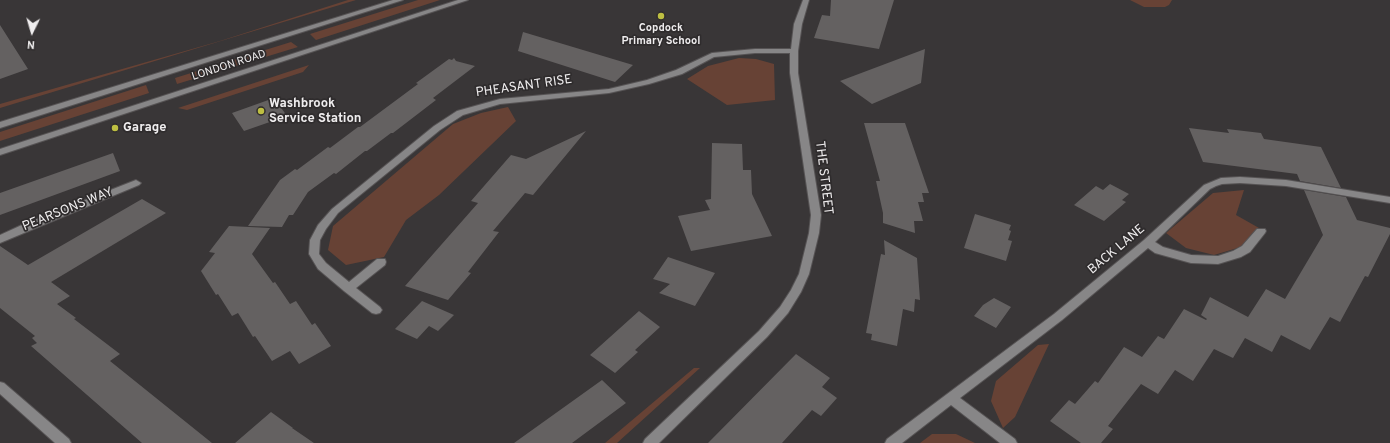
<!DOCTYPE html>
<html>
<head>
<meta charset="utf-8">
<style>
  body { margin:0 }
  #map { position:relative; width:1390px; height:443px; overflow:hidden; background:#393637; font-family:Overpass,sans-serif }
  canvas { display:block }
  .north { position:absolute; left:12px; top:12px; width:40px; height:40px; -webkit-text-stroke:3px #2f2c2d; paint-order:stroke; rotate:185deg; font-size:11px; font-weight:700; line-height:16px; text-align:center; color:#efedee }
  .north::after { content:''; display:block; margin:auto; width:14px; height:18px; background:#efedee; clip-path:polygon(50% 0,100% 100%,50% 72%,0 100%) }
</style>
</head>
<body>
<div id="map">
<canvas width="1390" height="443"></canvas>
<div class="north">N</div>
</div>
<script>
const c = document.querySelector('canvas').getContext('2d');
c.lineJoin = 'round';
function paint(path, color) {
  c.fillStyle = color;
  c.fill(path, 'evenodd');
}
function shape(rows) {
  const path = new Path2D();
  for (const r of rows) {
    path.moveTo(r[0], r[1]);
    for (let i = 2; i < r.length; i += 2) path.lineTo(r[i], r[i + 1]);
  }
  return path;
}
function stroke(path, color, width, dash) {
  c.strokeStyle = color;
  c.lineWidth = width;
  c.lineCap = dash ? 'butt' : 'round';
  c.setLineDash(dash || []);
  c.stroke(path);
}
function label(font, color, halo, rows, align = 'center') {
  c.font = font + ' Overpass,sans-serif';
  c.lineWidth = 3.5;
  c.setLineDash([]);
  c.textBaseline = 'middle';
  c.strokeStyle = halo;
  c.fillStyle = color;
  for (const [text, x, y, turn = 0] of rows) {
    c.save();
    c.translate(x, y);
    c.rotate((+turn || 0) * Math.PI / 180);
    c.textAlign = isNaN(turn) ? turn : align;
    if (halo) c.strokeText(text, 0, 0);
    c.fillText(text, 0, 0);
    c.restore();
  }
}
const green = shape([
  [348,0,356,0,0,108,0,104,220,41],
  [418,0,440,0,316,40,310,34],
  [1130,0,1172,0,1169,5,1165,7,1144,7],
  [291,42,298,47,177,84,175,78],
  [739,58,756,59,774,64,775,100,727,105,687,79,708,66],
  [309,65,303,72,187,110,178,108],
  [146,85,149,93,0,141,0,132],
  [508,107,516,121,439,195,406,220,384,257,346,265,328,250,333,226,453,124,481,113],
  [1244,190,1236,215,1259,228,1241,247,1214,255,1186,248,1166,233,1213,193],
  [1049,344,1015,417,1003,428,991,401,996,381,1038,345],
  [694,368,700,368,617,443,605,443],
  [932,434,956,434,975,443,920,443]
]);
const building = shape([
  [831,0,894,0,879,49,814,38,822,15,830,16],
  [0,25,28,69,0,79],
  [523,32,633,65,615,82,518,51],
  [925,49,921,83,872,104,840,81],
  [454,58,456,61,475,66,433,98,436,100,393,133,391,133,367,151,365,151,336,174,334,173,308,192,293,215,289,215,282,227,248,226,280,180,295,169,297,170,328,147,330,148,358,127,360,127,418,84,416,83,449,59,452,60],
  [274,98,287,116,244,131,232,113],
  [864,123,905,123,929,193,922,193,924,202,918,202,923,221,914,221,915,233,883,223,883,213,876,181,880,181],
  [1189,128,1229,133,1227,129,1261,133,1264,139,1321,147,1341,188,1300,181,1297,174,1203,162],
  [586,131,533,195,525,193,493,231,499,232,468,272,471,273,448,300,405,286,478,203,471,201,511,155,526,159],
  [712,143,742,144,743,170,751,170,752,194,772,236,691,251,678,216,710,210,705,200,711,199],
  [113,153,120,171,0,215,0,193],
  [1110,184,1129,194,1122,200,1126,202,1104,221,1074,205,1096,186,1103,190],
  [1304,190,1346,197,1357,220,1390,228,1390,234,1368,277,1365,276,1340,322,1330,317,1310,350,1281,335,1272,352,1245,338,1233,358,1214,349,1193,381,1175,370,1158,394,1141,384,1108,426,1113,429,1101,443,1081,443,1050,421,1069,400,1075,404,1095,381,1098,383,1124,347,1142,357,1158,336,1164,339,1184,309,1206,320,1207,319,1201,315,1210,297,1248,317,1266,289,1285,299,1323,235],
  [142,199,166,213,51,282,70,296,57,304,76,318,74,319,120,354,110,361,212,443,142,443,31,346,37,343,32,338,35,336,0,308,0,246,28,265],
  [975,214,1011,225,1009,230,1011,231,1008,240,1012,241,1006,261,964,248],
  [229,226,270,228,252,254,273,283,275,282,290,304,296,301,312,325,315,323,331,346,299,364,290,351,272,361,255,336,253,337,238,313,232,316,218,294,216,295,201,271,215,253,209,252],
  [884,240,917,258,920,300,915,299,914,312,903,309,897,346,871,340,872,334,866,333,881,254,885,255],
  [668,257,715,273,695,306,659,293,670,284,653,279],
  [994,298,1011,307,996,328,974,316,983,305],
  [422,301,454,315,438,331,429,326,417,339,395,329],
  [639,311,660,327,635,350,638,352,615,373,590,355],
  [796,354,830,378,822,387,837,398,821,416,812,410,782,443,708,443],
  [602,380,626,403,572,443,514,443],
  [271,412,293,428,292,428,314,443,235,443]
]);
const minor = shape([
  [393,0,403,0,0,128,0,122,393,0],
  [458,0,468,0,0,155,0,149,458,0],
  [803,0,809,0,802,24,798,51,798,73,821,215,819,233,809,274,801,292,788,313,767,337,659,443,643,443,645,439,759,331,780,307,791,290,799,274,809,233,811,215,790,73,790,53,755,53,714,57,682,74,649,84,609,93,500,104,463,115,440,130,338,213,326,229,320,240,319,254,326,263,349,282,377,259,385,259,386,262,385,265,356,288,380,307,382,310,380,313,376,314,372,313,344,291,318,269,309,254,310,240,318,225,332,209,434,126,457,111,500,99,609,89,647,80,676,70,712,53,755,49,791,49,794,24,803,0],
  [1240,177,1286,180,1390,197,1390,203,1286,186,1240,183,1222,184,1216,186,1210,189,1155,242,1163,247,1191,255,1218,256,1233,251,1242,246,1257,229,1265,229,1266,231,1265,233,1250,252,1241,257,1218,264,1191,263,1155,253,1148,248,1062,320,960,398,1015,439,1017,443,1000,443,951,405,902,443,885,443,887,439,1054,314,1144,240,1204,185,1221,178,1240,177],
  [136,180,141,183,139,185,0,243,0,235,24,224,136,180],
  [0,382,4,383,69,439,71,443,55,443,0,394,0,382]
]);
const markers = [
  [661,16,4,"#bebf42"],
  [261,111,4,"#bebf42"],
  [115,128,4,"#bebf42"]
];
const farPoinames = [
  ["Copdock",661,29],
  ["Primary School",661,42]
];
const farStreetnames = [
  ["LONDON ROAD",229,66,-18]
];
const streetNames = [
  ["PHEASANT RISE",524,87,-8],
  ["THE STREET",823,178,83],
  ["PEARSONS WAY",68,210,-22],
  ["BACK LANE",1117,250,-40]
];
const poiNames = [
  ["Washbrook",269,104],
  ["Service Station",269,119],
  ["Garage",123,128]
];
paint(green, '#674235');
paint(building, '#646161');
stroke(minor, '#565354', 2);
paint(minor, '#878687');
for (const [x, y, r, color] of markers) {
  const dot = new Path2D();
  dot.arc(x, y, r, 0, 2 * Math.PI);
  c.fillStyle = color;
  c.fill(dot);
  stroke(dot, '#2f2c2d', 1.5);
}
label('bold 11px', '#efedee', '#2f2c2d', farPoinames);
label('11px', '#efedee', '#2f2c2d', farStreetnames);
label('13px', '#efedee', '#2f2c2d', streetNames);
label('bold 13px', '#efedee', '#2f2c2d', poiNames, 'left');
</script>
</body>
</html>
